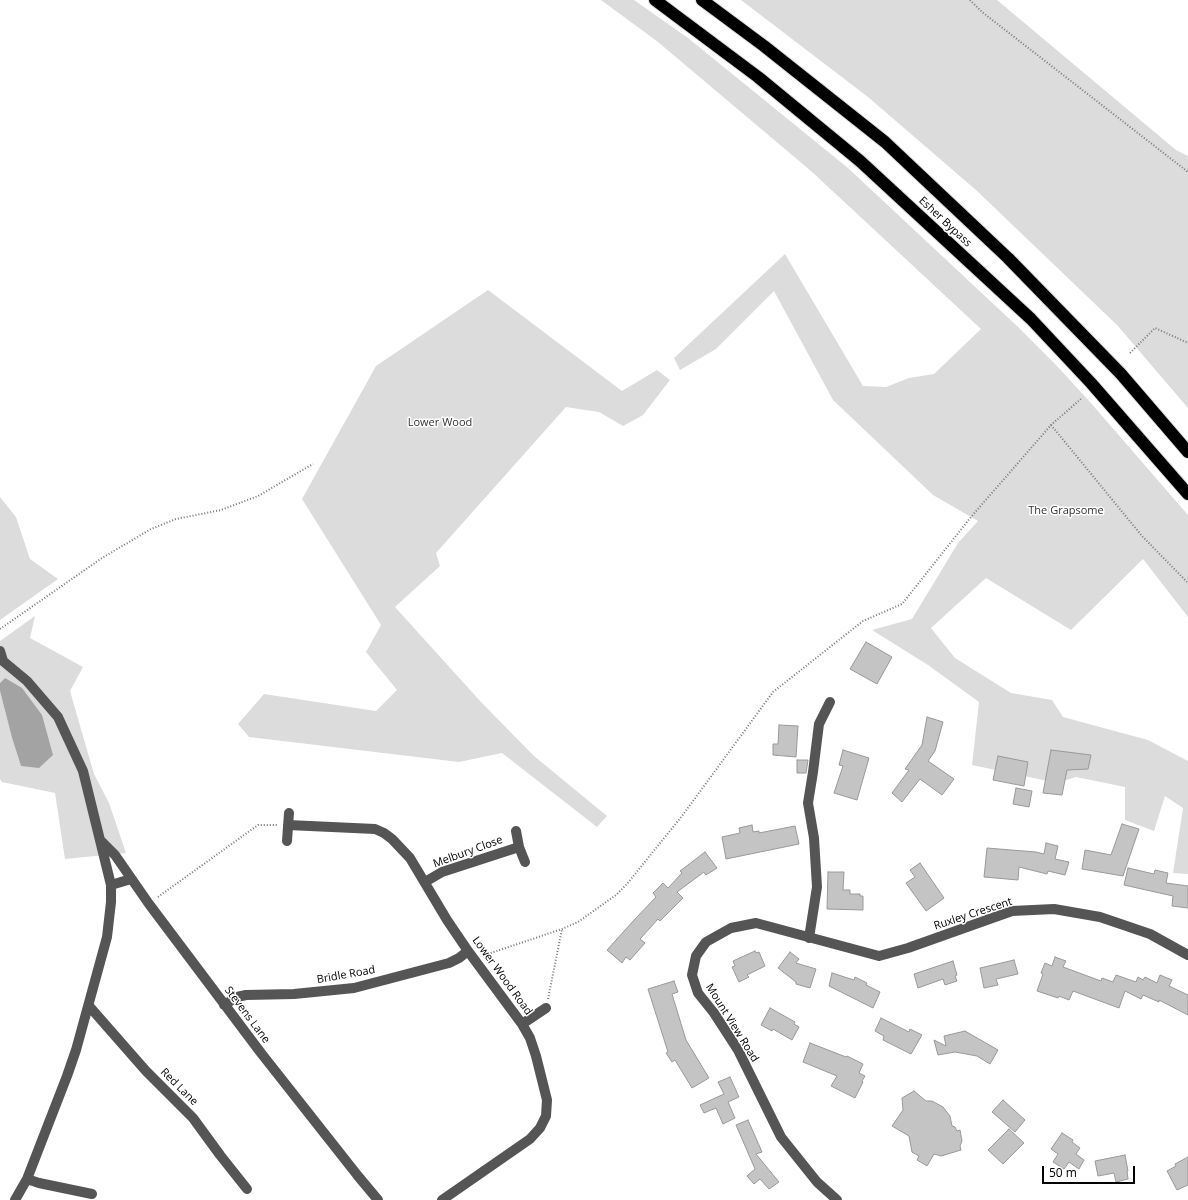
<!DOCTYPE html>
<html>
<head>
<meta charset="utf-8">
<style>
  body { margin:0 }
  #map { position:relative; width:1188px; height:1200px; overflow:hidden; background:#fff; font-family:"Open Sans",sans-serif }
  canvas { display:block }
  .scale { position:absolute; left:1042px; top:1166px; width:93px; height:18px; box-sizing:border-box; border:2px solid #000; border-top:0; padding-left:5px; font-size:12px; line-height:14px; white-space:nowrap; color:#000; -webkit-text-stroke:3px #fff; paint-order:stroke }
</style>
</head>
<body>
<div id="map">
<canvas width="1188" height="1200"></canvas>
<div class="scale">50 m</div>
</div>
<script>
const c = document.querySelector('canvas').getContext('2d');
c.lineJoin = 'round';
function paint(path, color) {
  c.fillStyle = color;
  c.fill(path, 'evenodd');
}
function shape(rows) {
  const path = new Path2D();
  for (const r of rows) {
    path.moveTo(r[0], r[1]);
    for (let i = 2; i < r.length; i += 2) path.lineTo(r[i], r[i + 1]);
  }
  return path;
}
function stroke(path, color, width, dash) {
  c.strokeStyle = color;
  c.lineWidth = width;
  c.lineCap = dash ? 'butt' : 'round';
  c.setLineDash(dash || []);
  c.stroke(path);
}
function label(font, color, halo, rows, align = 'center') {
  c.font = font + ' "Open Sans",sans-serif';
  c.lineWidth = 3;
  c.setLineDash([]);
  c.textBaseline = 'middle';
  c.strokeStyle = halo;
  c.fillStyle = color;
  for (const [text, x, y, turn = 0] of rows) {
    c.save();
    c.translate(x, y);
    c.rotate((+turn || 0) * Math.PI / 180);
    c.textAlign = isNaN(turn) ? turn : align;
    if (halo) c.strokeText(text, 0, 0);
    c.fillText(text, 0, 0);
    c.restore();
  }
}
const green = shape([
  [601,0,634,0,688,38,848,168,1017,326,1057,366,1090,402,1188,515,1188,617,1143,559,1071,630,986,578,931,628,955,658,1011,693,1052,700,1063,717,1148,740,1188,761,1188,874,1173,873,1183,808,1165,796,1154,831,1125,820,1125,787,1076,777,1057,783,972,765,979,702,928,665,872,630,912,619,958,543,978,521,933,495,833,400,774,291,716,349,680,370,674,358,785,254,863,386,886,387,909,378,934,374,981,329,811,171,658,42],
  [741,0,997,0,1176,150,1188,156,1188,408,1117,325,976,190,868,97],
  [488,290,622,391,657,370,670,380,643,415,623,426,599,412,566,407,436,553,440,566,395,607,481,702,534,756,607,816,597,827,502,753,459,762,249,737,238,724,264,694,376,711,397,690,366,652,381,625,302,499,376,366],
  [0,497,16,517,30,559,58,579,0,620],
  [35,616,30,638,83,667,70,691,94,774,109,803,126,853,65,859,55,793,2,782,0,779,0,691,12,738,21,766,5,678,0,683,0,641]
]);
const water = shape([
  [5,678,22,688,42,715,53,755,39,768,21,766,12,738,0,691,0,683]
]);
const building = shape([
  [866,642,892,657,877,684,850,669,866,642],
  [927,717,943,722,935,751,928,761,954,779,942,795,920,779,902,802,892,793,909,770,905,769,922,745,927,717],
  [779,725,798,726,796,757,773,755,773,744,778,744,779,725],
  [843,750,869,758,857,800,834,793,843,766,839,765,843,750],
  [1051,750,1091,755,1088,769,1067,770,1062,795,1043,793,1051,750],
  [998,756,1028,762,1024,786,993,780,998,756],
  [797,760,808,760,806,773,797,773,797,760],
  [1016,788,1032,791,1029,807,1013,804,1016,788],
  [1122,824,1139,829,1123,876,1082,869,1085,850,1111,855,1122,824],
  [752,825,753,832,759,831,759,833,795,826,799,844,726,859,722,837,740,833,739,828,752,825],
  [1046,843,1058,846,1055,859,1069,862,1065,875,1048,871,1047,874,1019,867,1018,880,984,877,987,848,1036,852,1044,854,1046,843],
  [705,852,717,868,706,875,704,872,677,892,683,898,660,921,658,919,640,939,645,943,630,960,626,957,622,963,607,950,635,919,656,897,653,893,663,883,668,888,682,873,680,871,705,852],
  [920,863,944,898,926,911,906,883,915,877,910,870,920,863],
  [1128,868,1154,874,1155,870,1168,873,1166,883,1188,886,1188,908,1172,906,1173,896,1124,885,1128,868],
  [828,872,844,872,843,890,850,890,850,894,860,894,860,896,863,896,863,910,827,909,828,872],
  [755,951,756,953,759,952,765,966,747,975,749,977,739,982,732,967,735,966,733,961,755,951],
  [790,952,799,959,796,963,816,969,810,988,796,984,796,982,778,968,790,952],
  [1055,957,1066,961,1063,967,1101,981,1102,978,1113,982,1116,975,1136,982,1138,977,1143,980,1145,977,1157,983,1160,975,1172,980,1169,986,1188,995,1188,1015,1159,1000,1159,1002,1143,995,1141,999,1125,991,1119,1008,1073,991,1069,1000,1059,996,1058,998,1037,991,1043,974,1041,973,1045,963,1052,966,1055,957],
  [1014,960,1018,974,996,979,998,985,984,988,980,968,1014,960],
  [953,961,957,975,955,976,957,981,945,985,943,979,918,988,914,974,953,961],
  [832,973,854,980,855,977,867,983,866,985,880,992,873,1008,829,986,832,973],
  [674,981,678,992,672,994,686,1040,709,1078,692,1088,675,1060,672,1062,666,1053,668,1052,648,989,674,981],
  [770,1008,795,1022,794,1024,799,1027,792,1040,773,1029,772,1031,761,1025,770,1008],
  [881,1018,909,1032,910,1029,922,1035,911,1054,883,1040,884,1036,875,1031,881,1018],
  [965,1031,998,1050,990,1064,977,1056,955,1052,938,1055,934,1040,946,1046,944,1036,965,1031],
  [810,1043,846,1057,847,1056,863,1064,859,1073,865,1076,862,1081,863,1082,855,1098,831,1086,837,1076,803,1062,810,1043],
  [730,1077,739,1097,728,1102,735,1118,723,1124,716,1108,704,1113,700,1105,724,1094,718,1082,730,1077],
  [914,1091,926,1101,932,1101,943,1107,950,1116,952,1126,955,1127,957,1131,960,1130,962,1141,960,1146,961,1150,941,1156,934,1154,927,1166,917,1160,919,1156,912,1152,909,1136,892,1126,903,1110,902,1098,914,1091],
  [1003,1100,1025,1120,1015,1132,992,1112,1003,1100],
  [748,1120,762,1152,756,1154,779,1182,769,1189,760,1179,754,1184,747,1176,755,1169,736,1125,748,1120],
  [1009,1129,1024,1143,1003,1164,988,1150,1009,1129],
  [1062,1133,1073,1140,1072,1142,1080,1148,1076,1154,1084,1160,1079,1169,1069,1162,1064,1169,1053,1162,1058,1154,1051,1149,1062,1133],
  [1125,1155,1128,1171,1127,1171,1128,1179,1116,1182,1114,1173,1098,1176,1095,1161,1125,1155],
  [1188,1157,1188,1185,1177,1190,1167,1171,1176,1166,1175,1164,1188,1157]
]);
const path = shape([
  [970,0,982,12,1188,172],
  [1130,353,1155,328,1188,343],
  [1051,425,1142,536,1188,583],
  [0,629,102,558,151,529,176,519,221,510,258,496,313,464],
  [158,897,258,825,277,825],
  [485,955,562,929,578,922,616,895,627,884,682,816,773,692,863,621,902,604,971,517,1051,425,1082,398],
  [548,999,562,929]
]);
const minor = shape([
  [0,651,3,661,27,681,58,717,83,771,111,885,111,902,107,937,76,1050,67,1076,27,1179,15,1200],
  [288,825,375,829,384,833,392,839,410,858,447,920,468,951,522,1024,530,1038,536,1056,547,1100,546,1116,540,1128,530,1139,442,1200],
  [516,831,519,847,525,862],
  [101,841,115,855,149,904,261,1053,358,1176,378,1200],
  [287,841,289,813],
  [425,882,442,872,519,847],
  [111,885,131,879],
  [809,938,817,887,814,838,808,803,813,772,819,724,830,702],
  [224,1005,237,997,246,995,294,994,354,988,449,963,459,958,468,951],
  [89,1006,146,1071,193,1118,220,1155,247,1189],
  [522,1024,546,1008],
  [27,1179,39,1183,92,1194],
  [837,1200,817,1182,781,1137,738,1050,714,1013,698,993,692,975,696,956,706,942,731,928,756,923,879,956,908,948,1012,911,1054,909,1100,917,1150,934,1188,955]
]);
const highway = shape([
  [655,0,758,77,860,161,1031,319,1091,383,1188,494],
  [702,0,764,46,885,142,1008,258,1121,374,1188,452]
]);
const streetNames = [
  ["Esher Bypass",945,222,43],
  ["Melbury Close",468,852,-20],
  ["Ruxley Crescent",973,914,-18],
  ["Bridle Road",346,975,-10],
  ["Lower Wood Road",502,976,54],
  ["Stevens Lane",247,1015,53],
  ["Mount View Road",732,1023,58],
  ["Red Lane",179,1087,45]
];
const parkNames = [
  ["Lower Wood",440,423],
  ["The Grapsome",1066,511]
];
paint(green, '#dcdcdc');
paint(water, '#a3a3a3');
paint(building, '#c4c4c4');
stroke(building, '#999', 1);
stroke(highway, '#dbdbdb', 14);
stroke(path, '#777', 2, [1, 2]);
stroke(minor, '#555', 10);
stroke(highway, '#000', 12);
label('11px', '#000', '#fff', streetNames);
label('11px', '#333', '#fff', parkNames);
</script>
</body>
</html>
